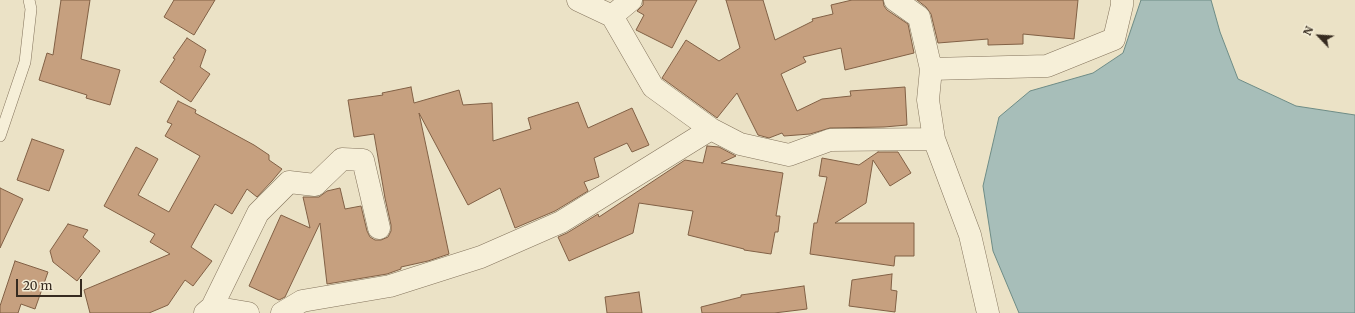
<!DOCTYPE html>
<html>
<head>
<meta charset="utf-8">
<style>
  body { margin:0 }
  #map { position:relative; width:1355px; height:313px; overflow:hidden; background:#ebe2c6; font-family:Merriweather,serif }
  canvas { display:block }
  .north { position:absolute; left:1299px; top:16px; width:40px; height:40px; -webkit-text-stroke:3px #f3ecd5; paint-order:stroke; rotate:295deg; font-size:11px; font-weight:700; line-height:16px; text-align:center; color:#362b20 }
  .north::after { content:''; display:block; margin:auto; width:14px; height:18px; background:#362b20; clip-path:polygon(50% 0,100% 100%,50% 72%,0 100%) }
  .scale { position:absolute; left:16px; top:279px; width:66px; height:18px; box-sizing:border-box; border:2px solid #362b20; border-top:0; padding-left:5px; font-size:12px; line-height:14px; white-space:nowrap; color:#362b20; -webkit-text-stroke:3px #f3ecd5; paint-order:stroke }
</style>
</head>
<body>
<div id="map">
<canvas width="1355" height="313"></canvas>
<div class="north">N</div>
<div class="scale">20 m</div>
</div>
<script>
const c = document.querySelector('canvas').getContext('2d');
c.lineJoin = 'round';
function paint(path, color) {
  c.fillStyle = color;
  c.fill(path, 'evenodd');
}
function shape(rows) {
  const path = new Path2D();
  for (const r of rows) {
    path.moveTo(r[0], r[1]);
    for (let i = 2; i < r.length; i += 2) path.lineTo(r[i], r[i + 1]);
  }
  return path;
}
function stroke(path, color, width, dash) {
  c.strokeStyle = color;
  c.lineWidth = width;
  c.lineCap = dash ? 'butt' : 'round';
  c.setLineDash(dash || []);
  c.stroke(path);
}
const water = shape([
  [1141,0,1211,0,1220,32,1238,79,1296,106,1355,115,1355,313,1019,313,993,251,983,186,999,117,1030,91,1093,73,1123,53,1141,0]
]);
const building = shape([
  [61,0,90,0,81,59,120,70,110,105,86,98,87,95,39,80,47,53,53,55,61,0],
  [174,0,215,0,194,35,164,17,174,0],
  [643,0,697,0,672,48,636,30,644,15,637,11,643,5,643,0],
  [726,0,763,0,775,40,813,21,812,19,833,14,831,5,852,0,883,0,884,6,887,10,908,24,914,53,845,70,841,48,803,57,806,62,781,74,797,111,822,99,851,96,850,91,905,87,907,125,884,127,830,128,810,134,784,136,782,133,769,138,758,135,737,93,717,118,662,78,686,40,719,61,740,48,726,0],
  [917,0,1078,0,1074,39,1023,34,1023,44,988,45,988,39,938,43,931,14,926,7,917,0],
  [187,38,206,50,200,67,210,74,191,102,160,82,175,59,173,58,187,38],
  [411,87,414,103,459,90,463,105,492,103,493,141,531,129,528,118,578,102,588,128,632,108,649,145,632,152,627,143,594,158,599,177,584,182,588,191,555,211,515,228,500,188,468,205,419,113,449,254,428,261,401,267,401,269,387,274,327,284,320,223,285,297,279,300,249,286,281,215,310,228,303,197,319,197,327,191,340,188,345,209,361,206,367,231,370,237,375,240,381,240,388,237,391,231,391,225,385,198,374,134,354,137,348,100,383,95,382,93,411,87],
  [178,101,196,110,195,113,254,145,269,155,269,160,282,169,272,181,257,197,247,189,232,214,215,204,191,247,212,261,193,286,185,280,168,305,149,313,90,313,84,290,170,254,150,242,155,234,104,206,136,147,158,159,138,195,169,212,200,156,165,136,172,124,167,122,178,101],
  [32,139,64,150,49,191,17,180,32,139],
  [707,146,719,147,736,156,721,163,783,173,776,216,780,216,778,232,775,232,771,254,744,250,744,249,688,235,693,211,639,203,633,233,569,261,558,237,567,233,598,214,599,217,685,160,703,163,707,146],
  [878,152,898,152,911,173,890,186,873,160,866,203,835,223,914,223,914,256,895,256,894,266,810,254,814,223,817,223,827,177,819,176,822,158,859,165,878,152],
  [0,188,23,199,0,248,0,188],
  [68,224,88,230,83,237,100,251,77,281,53,262,50,251,68,224],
  [15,261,48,272,35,309,21,304,18,313,0,313,0,306,15,261],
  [892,274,891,290,897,291,895,312,849,306,852,280,892,274],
  [804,286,807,309,774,313,702,313,701,307,741,297,741,295,804,286],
  [639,292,642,313,607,313,605,297,639,292]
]);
const service = shape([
  [0,136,25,62,31,9,29,0]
]);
const minor = shape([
  [578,0,612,16,653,87,711,129,740,144,789,155,830,140,934,139],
  [895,0,919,17,931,69],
  [612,16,631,0],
  [212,307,258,213,289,182,315,185,342,159,363,160,379,228],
  [205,313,212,307,248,313],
  [282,313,302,301,390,286,481,257,561,222,711,129],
  [988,313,970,235,934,139,928,100,931,69,1047,66,1114,39,1122,5,1122,0]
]);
paint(water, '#a7beb9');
stroke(water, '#6e8c86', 1);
paint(building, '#c6a07f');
stroke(building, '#816045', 1);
stroke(service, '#84745d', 12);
stroke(minor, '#84745d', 23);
stroke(service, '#f6efd8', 11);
stroke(minor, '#f6efd8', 22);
</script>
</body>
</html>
